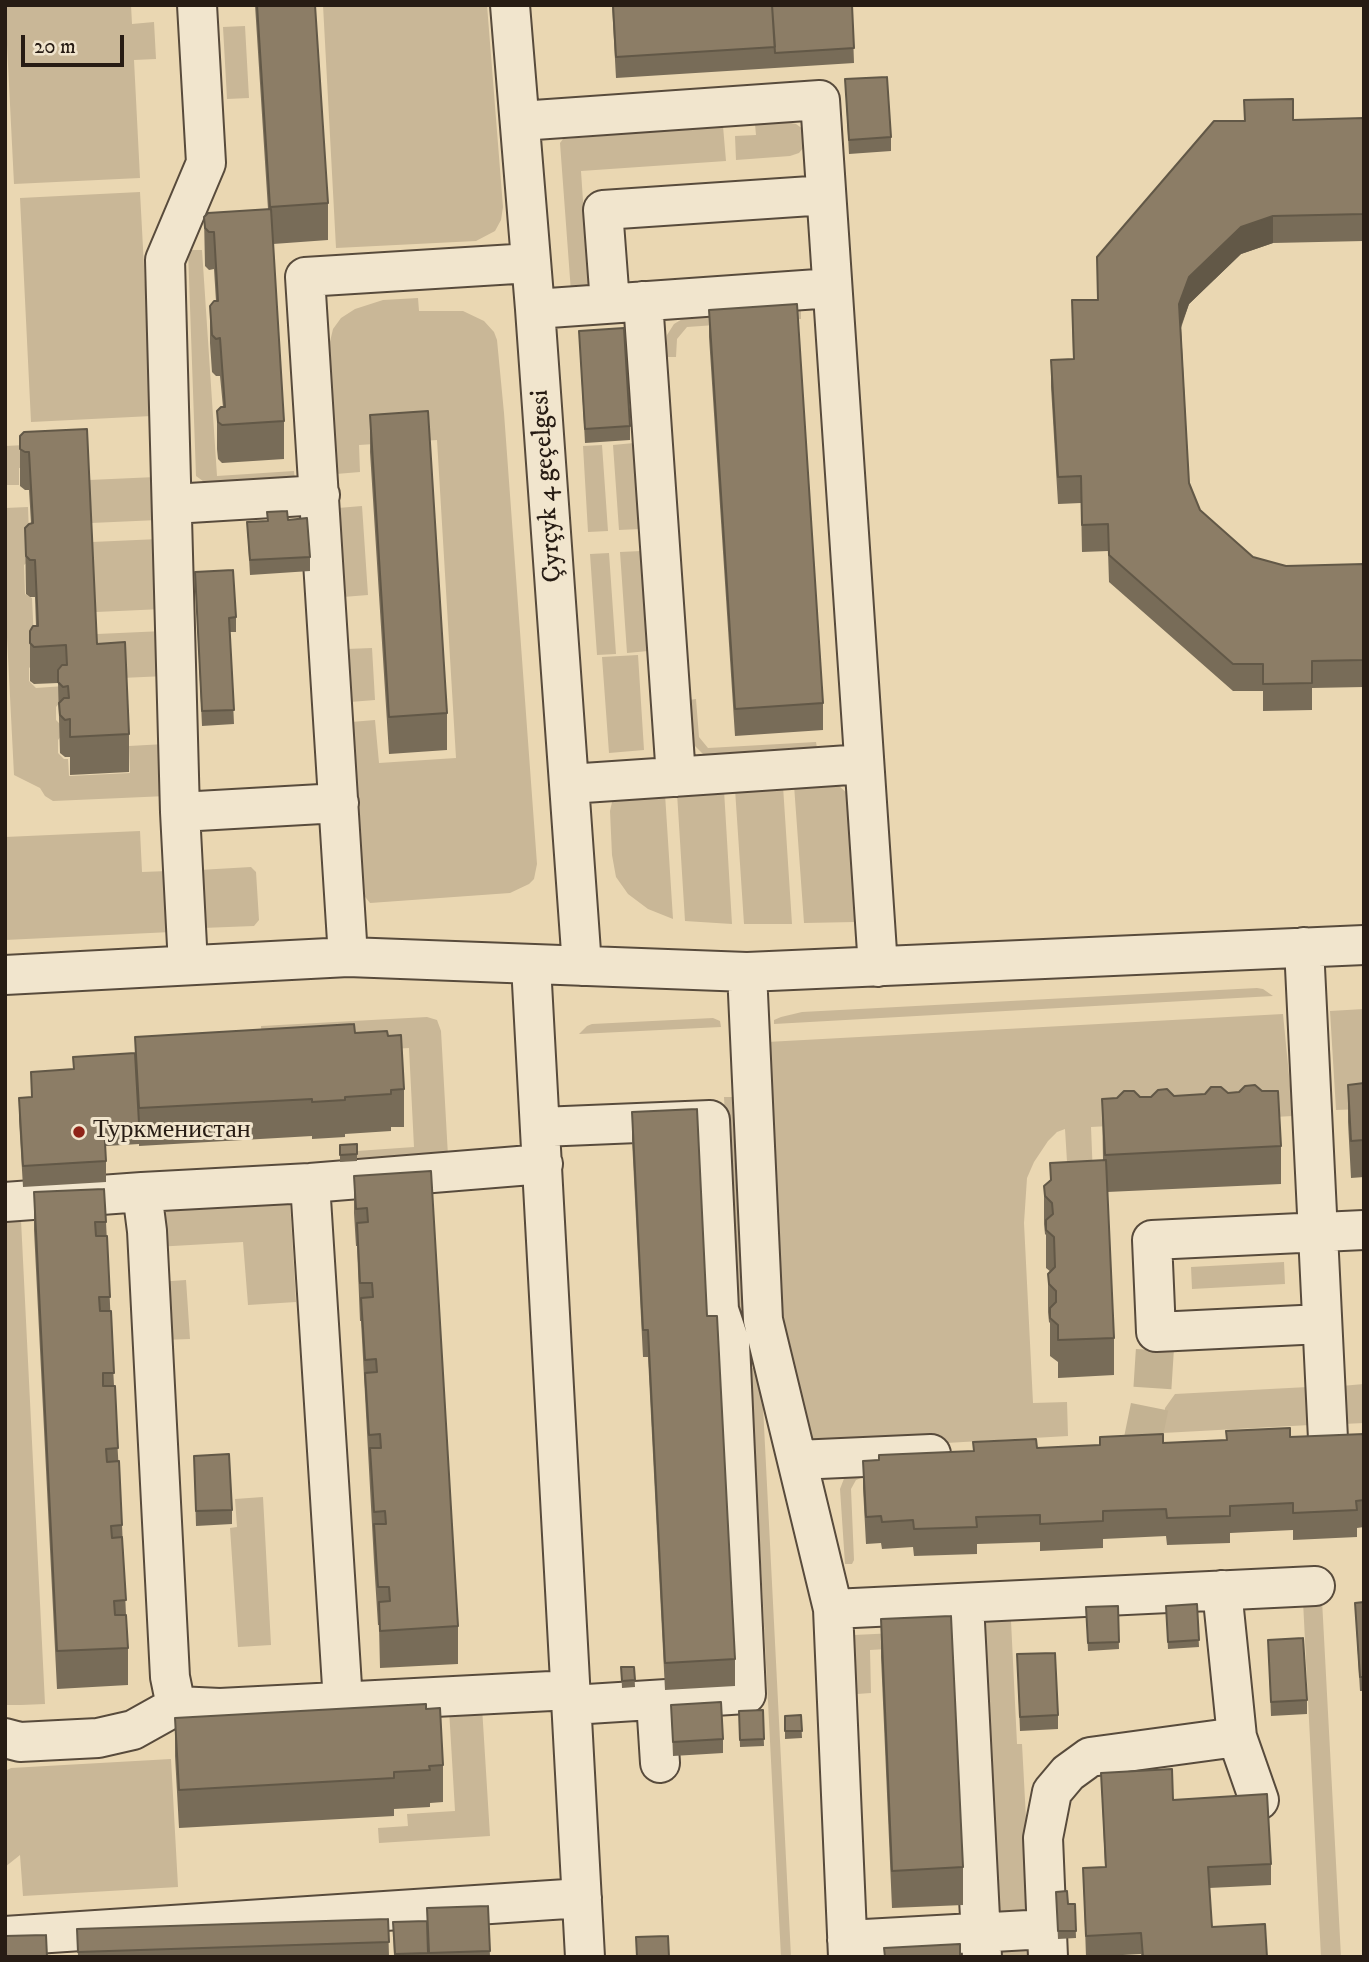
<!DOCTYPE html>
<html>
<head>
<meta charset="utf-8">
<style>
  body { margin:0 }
  #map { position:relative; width:1369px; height:1962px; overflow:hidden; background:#ead7b2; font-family:"IM FELL DW Pica",serif }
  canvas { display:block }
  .frame { position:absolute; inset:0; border:7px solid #271c14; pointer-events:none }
  .scale { position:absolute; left:21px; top:35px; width:103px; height:32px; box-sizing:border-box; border:4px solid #271c14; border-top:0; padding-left:9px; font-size:21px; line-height:24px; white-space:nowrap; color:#271c14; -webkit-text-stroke:5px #f1e5cd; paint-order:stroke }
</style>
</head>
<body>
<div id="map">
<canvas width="1369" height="1962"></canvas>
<div class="frame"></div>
<div class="scale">20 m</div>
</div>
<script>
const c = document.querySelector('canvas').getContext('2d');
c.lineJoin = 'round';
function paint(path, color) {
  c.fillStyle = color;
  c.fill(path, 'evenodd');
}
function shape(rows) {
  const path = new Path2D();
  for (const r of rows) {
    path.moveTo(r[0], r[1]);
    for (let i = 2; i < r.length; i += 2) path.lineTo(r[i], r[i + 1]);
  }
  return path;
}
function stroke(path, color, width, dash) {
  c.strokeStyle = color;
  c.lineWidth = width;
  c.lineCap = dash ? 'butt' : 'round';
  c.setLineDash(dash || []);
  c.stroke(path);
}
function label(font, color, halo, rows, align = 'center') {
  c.font = font + ' "IM FELL DW Pica",serif';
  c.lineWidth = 6;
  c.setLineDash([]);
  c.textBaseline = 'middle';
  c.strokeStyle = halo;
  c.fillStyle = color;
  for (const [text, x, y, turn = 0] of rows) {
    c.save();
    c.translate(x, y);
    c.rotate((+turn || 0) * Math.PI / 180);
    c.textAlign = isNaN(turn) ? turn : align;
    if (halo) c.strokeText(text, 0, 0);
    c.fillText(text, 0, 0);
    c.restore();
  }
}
const green = shape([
  [5,5,131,5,132,24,154,22,156,59,134,60,140,178,14,184],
  [323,5,487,5,503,207,501,220,495,231,476,241,336,248],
  [245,26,249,98,227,99,223,27],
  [787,122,796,124,803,129,804,147,799,153,790,156,736,160,735,136,756,135,755,124],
  [723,126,726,161,581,171,589,291,571,292,560,143,563,139],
  [140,192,152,416,31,422,20,198],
  [188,250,202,250,217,476,294,471,295,481,207,484,196,476],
  [418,298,419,311,463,311,484,321,494,332,497,340,504,413,537,864,534,879,529,884,510,893,370,903,362,893,351,722,375,720,379,763,456,758,437,440,359,445,360,472,336,474,328,350,333,329,341,318,355,309,383,300],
  [801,310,801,319,687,327,677,339,676,357,666,357,667,335,674,324,684,318],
  [86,442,87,465,19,468,19,485,5,485,5,446],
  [634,443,640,529,619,530,613,445],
  [602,445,608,531,588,532,583,446],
  [156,477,158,520,91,523,89,480],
  [362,506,368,595,343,597,338,508],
  [28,507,30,560,24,565,25,594,32,598,35,663,29,668,29,681,36,688,64,686,61,701,56,707,56,720,62,726,63,734,58,740,58,753,64,759,68,759,69,776,130,773,129,746,165,744,167,796,53,801,45,796,40,788,14,775,5,598,5,508],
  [159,539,163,609,96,612,92,542],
  [641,551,648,651,627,653,620,552],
  [609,553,616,654,597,655,590,554],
  [164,631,166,676,99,679,97,634],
  [372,648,375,700,350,702,346,649],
  [638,655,644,750,609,753,602,657],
  [696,699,699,737,708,748,816,742,817,748,705,756,692,743,689,700],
  [794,785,838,785,848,794,857,921,855,922,804,923],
  [783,786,792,924,744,924,735,789],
  [724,790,732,924,685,921,677,793],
  [665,794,673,919,648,909,628,894,616,877,612,855,610,811,612,802,617,798],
  [140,831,142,872,168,871,171,932,5,940,5,837],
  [251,867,256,872,259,920,254,926,202,928,199,870],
  [1257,988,1263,989,1273,996,774,1024,774,1020,781,1017,802,1012],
  [1364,1009,1364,1109,1336,1110,1330,1011],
  [1283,1014,1293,1116,1091,1127,1093,1177,1068,1178,1065,1129,1057,1132,1048,1141,1034,1162,1027,1178,1024,1223,1033,1403,1067,1402,1068,1436,824,1450,813,1447,783,1348,767,1042],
  [427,1017,437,1020,441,1031,448,1156,357,1161,357,1151,414,1147,409,1048,262,1057,261,1026],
  [713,1018,720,1021,721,1027,579,1034,587,1026,592,1024],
  [724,1097,732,1097,743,1322,736,1322],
  [290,1203,296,1302,248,1305,243,1242,155,1247,153,1211],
  [21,1220,45,1704,21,1705,5,1705,5,1221],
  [1284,1262,1285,1284,1192,1289,1191,1267],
  [186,1280,190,1339,161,1340,157,1282],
  [761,1367,791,1957,781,1957,751,1368],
  [1364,1384,1364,1423,1343,1424,1341,1386],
  [1308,1387,1310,1425,1163,1433,1165,1408,1175,1394],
  [963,1473,861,1478,856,1480,851,1489,854,1560,852,1564,845,1564,840,1489,845,1476],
  [263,1497,271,1645,238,1647,230,1528,237,1527,235,1499],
  [1322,1600,1341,1957,1321,1957,1303,1601],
  [1011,1621,1017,1744,1022,1744,1031,1912,993,1914,978,1622],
  [937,1631,938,1646,870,1650,871,1693,857,1694,854,1635],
  [482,1707,490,1836,379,1843,378,1828,408,1826,407,1814,455,1811,449,1709],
  [171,1759,178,1887,23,1896,20,1855,5,1867,5,1771,11,1768],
  [1033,1948,1033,1957,995,1957,995,1950]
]);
const minorTunnel = shape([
  [1142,1444,1152,1395,1156,1332]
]);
const minor = shape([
  [510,5,535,309,582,966],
  [520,121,820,100,878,967],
  [643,301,676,777],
  [610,303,603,210,826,195],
  [535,309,832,288],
  [173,504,320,495],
  [569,784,864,764],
  [180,812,339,803],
  [1304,947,1328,1439],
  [348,957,305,277,531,263],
  [188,965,180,812,165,260,206,163,197,5],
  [531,965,585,1957],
  [747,972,763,1320,833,1609,848,1957],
  [5,975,348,957,747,972,1364,945],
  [541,1127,710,1120,719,1310,730,1343,746,1694,572,1705],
  [543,1164,310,1183,142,1192,147,1231,170,1677,176,1706,220,1708,571,1690],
  [310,1183,343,1702],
  [5,1202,142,1192],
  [1322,1324,1156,1332,1152,1240,1364,1230],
  [797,1460,931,1454],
  [1222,1590,1237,1737,1259,1800],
  [964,1603,982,1957],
  [833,1609,1315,1586],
  [656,1701,660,1763],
  [5,1738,20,1742,98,1738,133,1730,176,1706],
  [5,1936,582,1898],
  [847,1940,1047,1929],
  [1048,1957,1043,1838,1052,1792,1068,1773,1090,1757,1237,1737]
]);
const wall = shape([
  [255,5,315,5,328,203,328,240,273,244,284,421,284,459,222,463,218,459,217,449,217,411,223,407,220,376,216,376,212,372,210,343,210,306,216,301,214,269,209,270,205,266,204,217,268,209],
  [612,5,852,5,854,63,616,78],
  [845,79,891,137,891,151,849,154],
  [1244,100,1293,120,1364,118,1364,241,1273,243,1241,254,1189,304,1181,328,1189,483,1200,510,1253,557,1286,566,1364,564,1364,687,1312,688,1312,710,1263,711,1263,691,1233,691,1109,582,1108,551,1082,552,1081,503,1058,504,1051,387,1051,360,1073,359,1072,300,1097,300,1097,257,1244,121],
  [709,310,823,703,823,730,735,736,709,337],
  [579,331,630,426,630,440,585,443],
  [370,415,447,713,447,750,389,754,370,452],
  [24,432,129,734,129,772,70,775,70,757,65,757,60,753,58,683,34,684,30,681,30,631,36,626,35,597,30,597,26,594,25,528,31,523,29,490,25,490,20,486,20,436],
  [267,512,288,520,310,557,310,571,250,575,247,522,267,521],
  [195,572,236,617,236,632,230,632,234,724,202,726],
  [355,1033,388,1036,404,1089,404,1127,391,1127,391,1131,345,1134,345,1137,312,1139,312,1136,139,1146,139,1144,106,1146,106,1182,23,1187,19,1119,19,1098,31,1097,31,1072,73,1069,73,1057,135,1053,135,1037],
  [1364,1083,1364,1177,1351,1178,1348,1122,1348,1085],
  [1174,1096,1281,1146,1281,1184,1107,1192,1114,1338,1114,1375,1058,1378,1058,1362,1050,1356,1050,1323,1049,1322,1048,1312,1048,1274,1051,1272,1046,1268,1046,1235,1045,1234,1044,1224,1044,1186,1050,1180,1050,1163,1103,1160,1102,1099],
  [632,1112,707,1316,735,1659,735,1686,665,1690,648,1357,643,1357,632,1140],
  [357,1144,357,1161,340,1162,340,1145],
  [431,1171,458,1626,458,1664,380,1668,379,1625,378,1625,374,1562,361,1321,360,1321,357,1246,356,1246,354,1213,354,1176],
  [34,1192,106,1222,114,1386,122,1525,126,1615,128,1648,128,1685,57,1689,34,1230],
  [1226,1431,1290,1437,1364,1434,1364,1527,1357,1528,1357,1537,1293,1540,1293,1530,1230,1533,1230,1543,1167,1545,1166,1536,1103,1539,1103,1548,1040,1551,1040,1542,977,1544,977,1554,914,1556,913,1547,882,1549,881,1543,866,1544,863,1488,863,1461,973,1451,973,1442,1037,1448,1100,1445,1100,1437,1163,1443,1226,1440],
  [194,1456,232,1510,232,1524,196,1526],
  [1364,1602,1364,1691,1360,1691,1355,1603],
  [1197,1604,1199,1647,1168,1649,1166,1606],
  [1118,1606,1119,1649,1088,1651,1086,1607],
  [881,1619,963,1867,963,1905,892,1908,881,1657],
  [1268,1640,1307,1700,1307,1714,1271,1716],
  [1017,1654,1058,1715,1058,1729,1020,1731],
  [621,1667,634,1667,635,1687,622,1688],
  [671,1705,723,1739,723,1753,673,1756],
  [426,1709,443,1765,443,1802,430,1803,430,1807,394,1809,394,1816,179,1828,175,1756,175,1718],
  [763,1710,764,1746,740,1747,739,1711],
  [801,1715,802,1738,785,1739,785,1716],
  [1101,1773,1173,1800,1271,1864,1271,1885,1209,1888,1212,1927,1267,1957,1142,1957,1141,1954,1086,1957,1083,1868,1105,1867],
  [1056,1892,1068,1904,1075,1904,1076,1938,1058,1939],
  [488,1906,490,1957,394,1957,393,1922,427,1921,427,1908],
  [388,1919,389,1957,78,1957,77,1929]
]);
const shadedWall = shape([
  [1273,216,1273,243,1241,254,1189,304,1179,331,1179,304,1189,277,1241,227]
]);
const building = shape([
  [257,5,315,5,328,203,270,207,257,5],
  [613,5,772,5,775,47,616,57,613,5],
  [772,5,852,5,854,48,775,53,772,5],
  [887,77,891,137,849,140,845,79,887,77],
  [1293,99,1293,120,1364,118,1364,214,1273,216,1241,227,1189,277,1179,304,1189,483,1200,510,1253,557,1286,566,1364,564,1364,660,1312,661,1312,683,1263,684,1263,664,1233,664,1109,555,1108,524,1082,525,1081,476,1058,477,1051,360,1074,359,1072,300,1098,300,1097,257,1214,121,1245,121,1244,100,1293,99],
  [271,209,284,421,222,425,218,422,217,411,221,407,225,407,220,338,216,339,212,335,210,306,214,301,218,301,214,232,209,232,205,228,204,217,208,213,271,209],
  [797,304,823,703,735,709,709,310,797,304],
  [624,328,630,426,585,429,579,331,624,328],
  [428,411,447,713,389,717,370,415,428,411],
  [87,429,97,644,125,642,129,734,70,737,70,719,65,720,60,715,59,703,64,698,69,698,68,686,63,687,58,682,58,670,62,665,67,665,66,645,34,647,30,643,30,631,33,626,38,626,35,560,30,560,26,556,25,528,29,524,33,523,29,452,25,452,20,449,20,436,24,432,87,429],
  [287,511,288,520,307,518,310,557,250,560,247,522,268,521,267,512,287,511],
  [233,570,236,617,229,618,234,710,202,711,195,572,233,570],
  [354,1024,355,1033,387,1031,388,1036,401,1035,404,1089,391,1090,391,1094,345,1097,345,1100,312,1102,312,1099,139,1108,135,1037,354,1024],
  [135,1053,139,1123,104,1125,106,1161,23,1166,19,1098,32,1097,31,1072,74,1069,73,1057,135,1053],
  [1364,1083,1364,1140,1351,1141,1348,1085,1364,1083],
  [1255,1085,1262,1091,1278,1091,1281,1146,1105,1155,1102,1099,1117,1098,1124,1091,1134,1091,1140,1097,1151,1097,1158,1090,1167,1089,1174,1096,1205,1094,1211,1087,1221,1087,1228,1093,1239,1092,1245,1086,1255,1085],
  [697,1109,707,1316,717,1316,735,1659,665,1663,648,1330,643,1330,632,1112,697,1109],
  [357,1144,357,1154,340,1155,340,1145,357,1144],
  [1106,1160,1114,1338,1058,1340,1058,1325,1050,1318,1050,1308,1056,1302,1056,1291,1049,1284,1048,1274,1055,1267,1054,1237,1046,1230,1046,1220,1053,1214,1052,1203,1045,1196,1044,1186,1051,1180,1050,1163,1106,1160],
  [431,1171,458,1626,380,1631,379,1602,390,1601,389,1587,378,1587,374,1524,386,1524,385,1511,374,1512,370,1448,381,1448,380,1434,369,1435,365,1373,377,1372,376,1359,365,1360,361,1298,373,1297,372,1283,360,1283,357,1223,368,1222,367,1208,356,1209,354,1176,431,1171],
  [104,1189,106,1222,95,1222,96,1236,107,1236,110,1297,99,1297,100,1311,111,1311,114,1373,103,1373,103,1386,115,1386,118,1448,106,1449,107,1462,119,1461,122,1525,111,1526,112,1538,122,1537,126,1600,114,1601,115,1615,126,1615,128,1648,57,1651,34,1192,104,1189],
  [1290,1428,1290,1437,1364,1434,1364,1500,1356,1501,1357,1510,1293,1513,1293,1503,1230,1506,1230,1516,1167,1518,1166,1509,1103,1511,1103,1521,1040,1524,1040,1515,976,1517,977,1527,914,1529,913,1520,882,1522,881,1516,866,1517,863,1461,879,1460,879,1455,974,1451,973,1442,1036,1439,1037,1448,1100,1445,1100,1437,1163,1434,1163,1443,1227,1440,1226,1431,1290,1428],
  [229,1454,232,1510,196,1511,194,1456,229,1454],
  [1364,1602,1364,1677,1360,1677,1355,1603,1364,1602],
  [1197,1604,1199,1640,1168,1642,1166,1606,1197,1604],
  [1118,1606,1119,1642,1088,1643,1086,1607,1118,1606],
  [951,1616,963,1867,892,1871,881,1619,951,1616],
  [1303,1638,1307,1700,1271,1702,1268,1640,1303,1638],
  [1055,1653,1058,1715,1020,1717,1017,1654,1055,1653],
  [621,1667,634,1667,635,1680,622,1681,621,1667],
  [721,1702,723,1739,673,1742,671,1705,721,1702],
  [426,1704,426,1709,440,1708,443,1765,429,1766,430,1770,394,1772,394,1778,179,1790,175,1718,426,1704],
  [763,1710,764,1739,740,1740,739,1711,763,1710],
  [801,1715,802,1731,785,1731,785,1716,801,1715],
  [1172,1769,1173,1800,1267,1794,1271,1864,1208,1867,1212,1927,1265,1924,1267,1957,1143,1957,1141,1933,1086,1936,1083,1868,1106,1867,1101,1773,1172,1769],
  [1067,1891,1068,1904,1075,1904,1076,1931,1058,1931,1056,1892,1067,1891],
  [488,1906,490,1951,429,1953,427,1908,488,1906],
  [388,1919,389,1942,78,1952,77,1929,388,1919],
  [427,1921,428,1953,395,1954,393,1922,427,1921],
  [46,1935,47,1957,5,1957,5,1936,46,1935],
  [668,1936,669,1957,637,1957,636,1937,668,1936],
  [960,1944,960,1957,885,1957,884,1948,960,1944]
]);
const markers = [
  [79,1132,7,"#8f2418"]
];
const streetNames = [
  ["Çyrçyk 4 geçelgesi",548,486,-94]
];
const poiNames = [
  ["Туркменистан",93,1132]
];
paint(green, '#c9b797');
stroke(minorTunnel, '#c3b292', 38, [38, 19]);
stroke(minor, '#584b3c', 42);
stroke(minor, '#f1e5cd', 38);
paint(wall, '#786c58');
paint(shadedWall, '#625847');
paint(building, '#8c7d66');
stroke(building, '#625847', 2);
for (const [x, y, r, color] of markers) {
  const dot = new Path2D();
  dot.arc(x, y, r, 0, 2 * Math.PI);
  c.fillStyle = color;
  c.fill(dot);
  stroke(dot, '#f1e5cd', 2.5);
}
label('26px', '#271c14', '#f1e5cd', streetNames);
label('26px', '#271c14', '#f1e5cd', poiNames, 'left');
</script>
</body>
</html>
